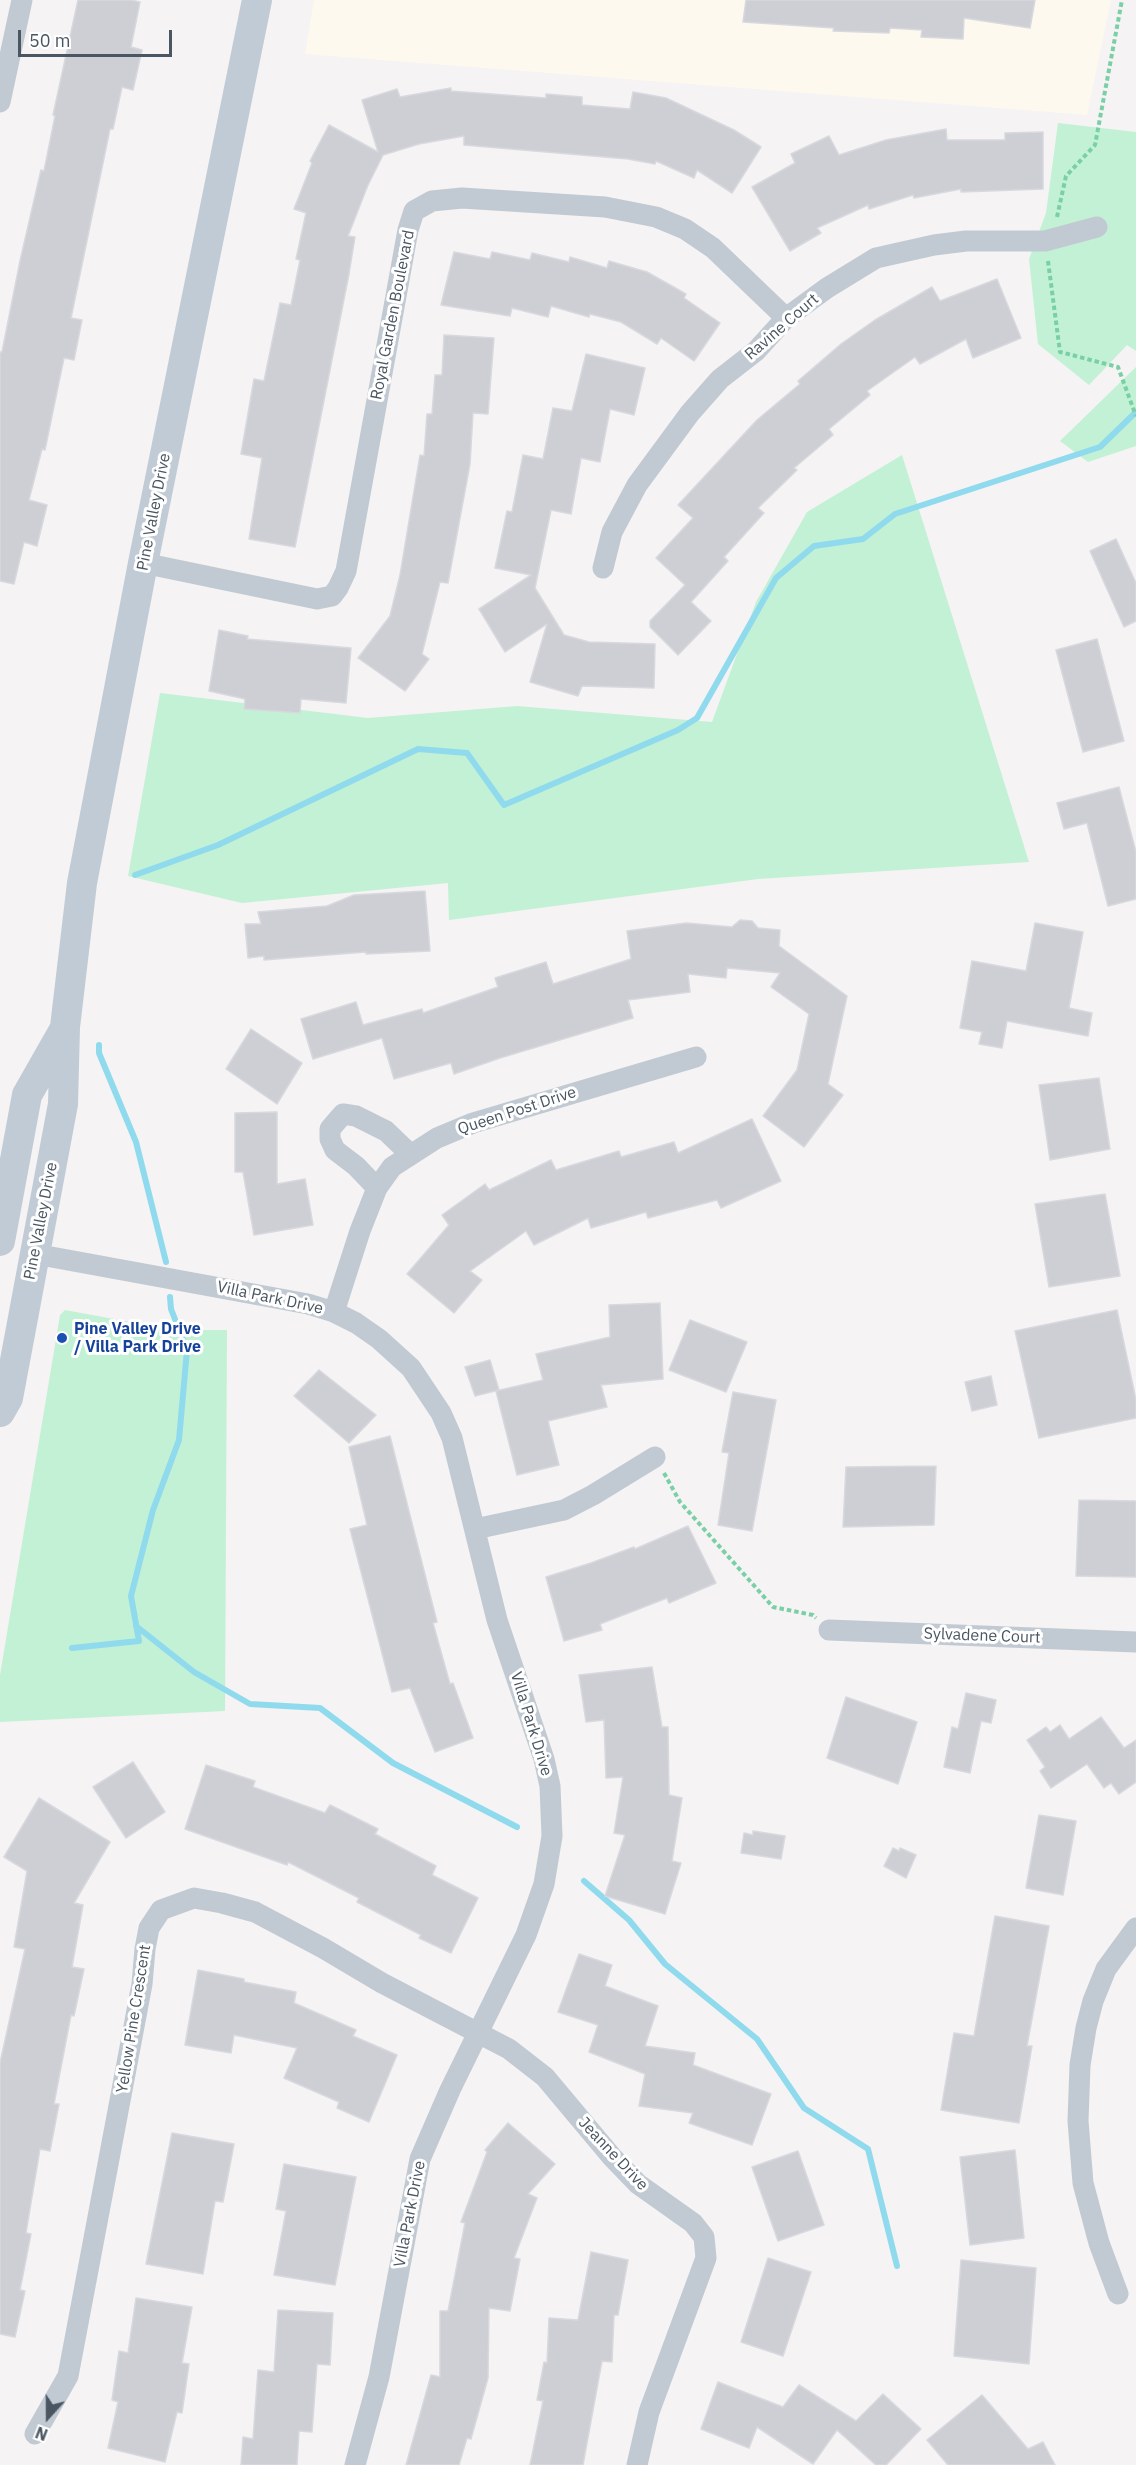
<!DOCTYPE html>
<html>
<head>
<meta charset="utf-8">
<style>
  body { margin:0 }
  #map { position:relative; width:1136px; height:2465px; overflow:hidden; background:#f5f3f3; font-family:"IBM Plex Sans",sans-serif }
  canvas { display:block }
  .north { position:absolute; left:18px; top:2387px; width:60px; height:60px; -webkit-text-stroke:4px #fff; paint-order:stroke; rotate:201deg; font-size:16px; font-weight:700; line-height:24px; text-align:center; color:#4a5661 }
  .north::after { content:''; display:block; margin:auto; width:21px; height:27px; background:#4a5661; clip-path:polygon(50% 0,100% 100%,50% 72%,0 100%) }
  .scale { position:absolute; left:18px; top:30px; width:154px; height:27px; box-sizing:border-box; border:3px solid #4a5661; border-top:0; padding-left:8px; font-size:18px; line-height:21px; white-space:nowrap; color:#4a5661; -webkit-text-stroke:4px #fff; paint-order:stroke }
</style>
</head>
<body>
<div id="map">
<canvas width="1136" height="2465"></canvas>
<div class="north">N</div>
<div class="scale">50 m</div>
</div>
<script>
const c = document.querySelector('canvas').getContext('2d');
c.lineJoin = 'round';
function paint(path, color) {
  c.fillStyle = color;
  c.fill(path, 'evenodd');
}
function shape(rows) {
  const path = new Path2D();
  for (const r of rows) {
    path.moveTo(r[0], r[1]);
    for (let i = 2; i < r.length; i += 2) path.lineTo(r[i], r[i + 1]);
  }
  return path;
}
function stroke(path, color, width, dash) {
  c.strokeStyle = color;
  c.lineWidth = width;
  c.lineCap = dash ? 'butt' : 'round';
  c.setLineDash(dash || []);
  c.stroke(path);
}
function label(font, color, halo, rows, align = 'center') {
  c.font = font + ' "IBM Plex Sans",sans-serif';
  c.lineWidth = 6;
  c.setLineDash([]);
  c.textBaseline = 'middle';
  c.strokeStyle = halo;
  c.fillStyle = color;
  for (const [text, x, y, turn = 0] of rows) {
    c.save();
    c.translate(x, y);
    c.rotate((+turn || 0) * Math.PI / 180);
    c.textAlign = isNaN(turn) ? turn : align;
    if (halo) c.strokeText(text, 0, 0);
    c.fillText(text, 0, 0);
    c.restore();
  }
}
const commercial = shape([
  [314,0,1111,0,1087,115,305,54]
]);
const green = shape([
  [1058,123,1136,132,1136,351,1127,345,1089,385,1038,344,1029,259,1046,213],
  [1136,367,1136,446,1088,462,1060,441],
  [902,455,1029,862,758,879,449,920,448,883,242,903,128,876,160,693,368,718,517,706,712,722,756,602,807,512],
  [65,1310,174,1330,227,1330,225,1711,0,1722,0,1675,60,1315]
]);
const stream = shape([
  [135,875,218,845,418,749,467,753,504,805,678,730,697,718,776,578,814,546,863,539,895,514,1100,447,1136,412],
  [99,1045,99,1053,136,1142,166,1262],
  [136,1626,194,1672,250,1704,320,1708,393,1763,517,1827],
  [72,1648,139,1641,131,1596,153,1510,179,1440,187,1350,171,1309,170,1297],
  [584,1881,629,1920,665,1964,757,2039,804,2108,868,2149,897,2266]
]);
const building = shape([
  [78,0,131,0,140,2,131,47,142,50,133,90,122,87,113,129,110,129,71,318,82,320,74,360,64,358,45,450,42,449,29,500,47,505,37,546,24,542,14,584,0,581,0,352,2,352,20,261,41,170,44,171,55,116,53,115,78,0],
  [746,0,1035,0,1030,28,964,18,963,39,921,37,922,30,890,28,889,33,833,31,834,28,743,22,746,0],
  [451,88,451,91,546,98,546,94,582,97,582,105,630,109,633,92,666,98,734,130,761,147,732,193,697,170,694,178,656,161,655,164,628,159,464,145,464,136,419,144,383,155,368,185,348,236,355,237,349,274,295,547,249,539,262,458,241,454,254,379,264,381,280,303,291,305,300,260,296,259,306,213,294,209,312,163,310,161,329,125,378,152,362,100,397,89,400,97,451,88],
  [946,129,947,140,1005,140,1005,133,1043,132,1043,189,961,192,961,189,914,198,913,195,869,209,868,205,817,228,821,233,790,251,752,187,795,163,791,154,829,136,839,155,886,140,946,129],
  [454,252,490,259,492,252,530,260,532,253,569,262,570,257,607,268,609,261,647,272,686,294,684,298,720,323,694,361,661,338,657,344,621,322,590,314,589,317,551,306,548,317,512,308,510,316,441,305,454,252],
  [997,279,1021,338,973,358,966,339,920,364,915,357,867,391,870,395,829,429,833,435,794,468,797,470,758,508,764,513,724,557,728,561,691,602,711,621,678,655,650,627,650,621,685,585,656,558,693,518,678,505,757,420,800,384,798,381,841,344,875,320,932,287,940,301,997,279],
  [444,335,494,338,488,414,473,413,470,464,448,583,440,582,422,654,429,659,405,691,358,658,390,616,400,575,420,455,424,456,427,414,432,414,435,375,442,375,444,335],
  [586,354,645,368,634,415,610,409,600,462,581,458,571,514,551,510,535,588,564,635,589,642,655,644,654,688,582,686,578,696,530,682,547,624,505,652,479,609,531,575,495,568,507,511,512,512,523,455,543,459,553,408,572,411,586,354],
  [1116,539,1136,583,1136,621,1124,627,1090,551,1116,539],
  [219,630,248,636,247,639,351,648,346,703,301,699,300,713,244,709,245,699,209,691,219,630],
  [1097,639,1124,741,1083,752,1056,650,1097,639],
  [1119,787,1136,852,1136,899,1108,906,1087,823,1064,829,1057,803,1119,787],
  [425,891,430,951,366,954,366,952,264,960,264,956,248,958,245,924,261,924,258,912,327,906,354,895,425,891],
  [740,920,752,921,758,928,780,930,779,946,847,996,828,1084,843,1095,804,1147,763,1116,797,1070,809,1014,771,987,780,973,727,968,726,978,688,974,690,992,628,1000,633,1018,500,1058,454,1074,451,1063,394,1079,382,1038,313,1059,301,1019,356,1002,363,1025,422,1009,423,1013,498,987,495,978,546,962,553,984,631,959,627,931,686,923,732,927,740,920],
  [1035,923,1083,932,1069,1008,1092,1013,1088,1036,1007,1021,1002,1048,979,1044,982,1032,960,1028,972,961,1026,971,1035,923],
  [251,1029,302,1063,277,1104,226,1069,251,1029],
  [1099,1078,1110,1149,1050,1160,1039,1085,1099,1078],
  [277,1112,277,1184,305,1179,313,1225,254,1235,243,1172,235,1172,235,1113,277,1112],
  [752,1119,781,1181,721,1208,717,1200,648,1218,646,1212,591,1228,588,1218,534,1245,526,1231,470,1271,482,1280,454,1313,407,1274,449,1225,442,1215,485,1184,489,1190,551,1160,556,1170,619,1151,621,1157,674,1142,678,1153,752,1119],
  [1105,1194,1120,1276,1049,1287,1035,1204,1105,1194],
  [660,1303,663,1379,601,1385,607,1407,548,1421,559,1465,517,1475,496,1391,543,1380,536,1354,610,1337,609,1305,660,1303],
  [1117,1310,1136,1400,1136,1418,1039,1438,1015,1331,1117,1310],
  [690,1320,747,1342,726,1392,669,1370,690,1320],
  [490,1360,499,1390,475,1396,465,1367,490,1360],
  [319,1370,376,1415,349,1443,294,1396,319,1370],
  [991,1376,997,1405,972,1411,965,1382,991,1376],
  [733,1392,776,1400,752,1531,718,1525,729,1453,722,1452,733,1392],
  [390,1436,437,1622,433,1623,450,1684,453,1683,473,1738,435,1752,410,1688,392,1692,350,1529,367,1525,349,1447,390,1436],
  [936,1466,934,1525,843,1527,846,1467,936,1466],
  [1079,1500,1136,1501,1136,1577,1076,1576,1079,1500],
  [688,1526,716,1583,669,1603,667,1598,600,1624,602,1630,564,1641,546,1577,591,1563,634,1547,635,1549,688,1526],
  [652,1667,662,1727,668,1727,669,1795,682,1798,672,1861,681,1863,665,1914,605,1896,625,1835,614,1833,623,1777,606,1778,604,1720,586,1722,579,1675,652,1667],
  [966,1693,996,1700,991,1723,981,1721,970,1773,944,1767,952,1727,958,1729,966,1693],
  [846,1697,917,1722,898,1784,827,1758,846,1697],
  [1101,1717,1124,1748,1136,1740,1136,1782,1119,1794,1111,1783,1104,1788,1087,1764,1051,1788,1040,1771,1045,1767,1027,1740,1046,1727,1050,1732,1060,1725,1069,1739,1101,1717],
  [133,1762,165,1812,126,1838,93,1787,133,1762],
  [206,1765,255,1781,253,1787,325,1813,330,1805,378,1829,375,1834,436,1866,432,1875,478,1898,451,1953,419,1938,421,1935,357,1902,359,1898,288,1862,287,1865,185,1829,206,1765],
  [39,1798,110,1842,74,1903,83,1905,72,1967,84,1969,74,2016,71,2015,54,2104,59,2104,50,2151,40,2149,26,2233,31,2234,20,2290,25,2291,15,2337,0,2334,0,2063,25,1949,14,1947,27,1871,4,1857,39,1798],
  [1039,1815,1076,1821,1063,1895,1026,1888,1039,1815],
  [753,1831,785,1836,781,1859,741,1853,744,1833,753,1835,753,1831],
  [893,1848,899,1851,900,1848,916,1855,906,1878,884,1866,893,1848],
  [995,1916,1049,1926,1027,2046,1032,2046,1019,2123,941,2110,954,2033,974,2036,995,1916],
  [579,1954,612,1965,605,1986,658,2006,645,2046,695,2053,693,2065,771,2094,752,2145,689,2123,693,2113,639,2106,645,2074,589,2052,598,2025,558,2012,579,1954],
  [198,1970,244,1979,244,1982,296,1992,294,2003,356,2030,353,2036,397,2055,369,2122,337,2108,339,2102,284,2078,297,2048,234,2035,231,2053,185,2045,198,1970],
  [508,2123,555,2164,528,2194,537,2198,514,2258,520,2259,510,2311,489,2308,488,2378,471,2439,467,2438,459,2465,406,2465,431,2375,440,2377,440,2311,448,2311,465,2223,461,2222,487,2152,485,2150,508,2123],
  [172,2133,234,2144,223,2202,215,2201,203,2274,146,2264,172,2133],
  [1015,2150,1024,2238,970,2245,960,2157,1015,2150],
  [798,2151,824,2225,778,2241,752,2167,798,2151],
  [284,2164,356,2177,335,2285,274,2275,286,2211,276,2209,284,2164],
  [591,2252,628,2260,618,2315,614,2315,612,2362,602,2361,583,2465,530,2465,543,2401,537,2400,544,2362,547,2363,549,2318,578,2320,591,2252],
  [768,2258,811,2272,783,2356,741,2342,768,2258],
  [961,2260,1036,2268,1029,2364,954,2356,961,2260],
  [136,2298,192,2307,182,2363,189,2364,182,2413,177,2412,165,2462,108,2448,118,2402,112,2400,119,2351,128,2353,136,2298],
  [278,2310,333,2313,330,2365,317,2364,312,2432,299,2431,297,2465,241,2465,243,2437,253,2439,258,2370,274,2372,278,2310],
  [718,2382,783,2407,799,2385,856,2421,883,2394,921,2429,886,2465,876,2465,837,2430,813,2464,757,2427,749,2448,701,2429,718,2382],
  [982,2395,1028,2449,1043,2442,1055,2465,948,2465,927,2440,982,2395]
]);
const path = shape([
  [1057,217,1066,176,1095,145,1122,0],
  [1048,261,1060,352,1118,367,1136,416],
  [664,1473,680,1502,773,1607,813,1615,816,1618]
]);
const minor = shape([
  [0,102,22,0],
  [143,563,317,599,332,596,338,588,346,571,408,230,414,211,432,201,462,198,605,207,656,217,685,229,713,248,786,318],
  [603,568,612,532,637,485,690,413,720,379,756,351,786,318,827,288,876,258,934,245,966,241,1045,241,1097,227],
  [377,1188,356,1166,335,1150,330,1139,330,1129,343,1114,356,1116,386,1131,410,1154],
  [35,1254,308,1304,334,1312,356,1323,379,1339,411,1368,441,1413,452,1438,497,1620,544,1759,550,1786,552,1836,544,1884,526,1935,450,2090,420,2159,379,2377,355,2465],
  [334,1312,360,1231,377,1188,392,1167,437,1138,473,1123,696,1057],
  [475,1529,564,1510,593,1495,655,1457],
  [829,1630,1136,1642],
  [1118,2294,1099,2243,1083,2183,1078,2121,1080,2065,1086,2028,1093,2001,1106,1969,1136,1928],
  [35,2434,68,2376,142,1984,145,1949,149,1928,161,1910,194,1898,222,1903,255,1912,323,1948,382,1983,509,2049,545,2077,612,2157,638,2184,693,2223,704,2237,706,2258,649,2412,637,2465]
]);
const secondary = shape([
  [0,1241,27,1095,64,1030],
  [0,1412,8,1398,63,1104,65,1027,82,883,143,563,257,0]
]);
const markers = [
  [62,1338,6,"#1a4fb4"]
];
const streetNames = [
  ["Royal Garden Boulevard",393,315,-79],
  ["Ravine Court",782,327,-41],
  ["Pine Valley Drive",154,512,-79],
  ["Queen Post Drive",517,1111,-18],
  ["Pine Valley Drive",41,1221,-79],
  ["Villa Park Drive",270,1298,12],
  ["Sylvadene Court",982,1636,2],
  ["Villa Park Drive",531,1724,73],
  ["Yellow Pine Crescent",134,2019,-81],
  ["Jeanne Drive",613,2154,47],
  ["Villa Park Drive",410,2214,-79]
];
const transitNames = [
  ["Pine Valley Drive",74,1329],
  ["/ Villa Park Drive",74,1347]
];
paint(commercial, '#fdf9ef');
paint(green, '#c3f1d5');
stroke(stream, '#90daee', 6);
paint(building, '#cdcfd5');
stroke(building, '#d7d9de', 1.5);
stroke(path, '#7ad0a6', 4, [4.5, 3]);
stroke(minor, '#c1cad2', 21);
stroke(secondary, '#c1cbd6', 30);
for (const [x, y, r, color] of markers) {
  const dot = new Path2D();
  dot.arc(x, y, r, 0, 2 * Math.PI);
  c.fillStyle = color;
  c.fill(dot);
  stroke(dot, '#fff', 2);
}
label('16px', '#4a5661', '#fff', streetNames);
label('bold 16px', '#164399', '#fff', transitNames, 'left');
</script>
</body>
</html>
